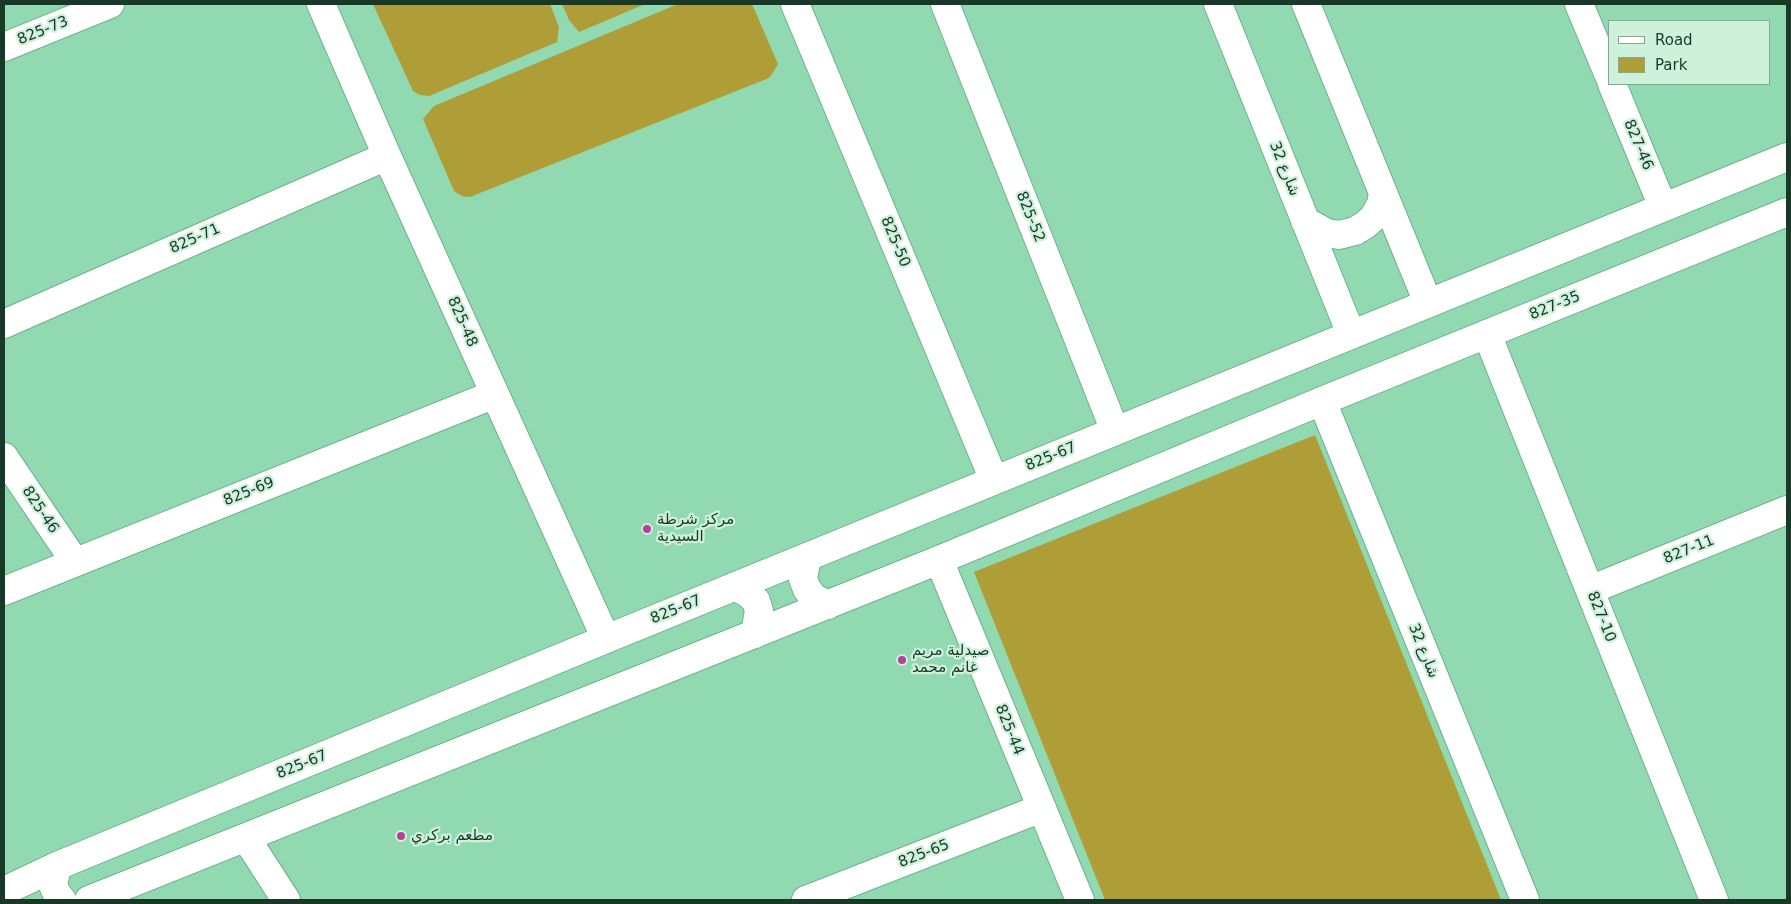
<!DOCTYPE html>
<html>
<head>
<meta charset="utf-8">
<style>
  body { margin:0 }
  #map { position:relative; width:1791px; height:904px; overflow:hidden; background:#91d9b1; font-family:"DejaVu Sans",sans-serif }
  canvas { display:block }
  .frame { position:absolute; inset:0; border:5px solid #1a3828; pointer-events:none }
  .legend { position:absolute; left:1608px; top:20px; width:162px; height:65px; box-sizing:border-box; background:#cef1dc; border:1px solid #86a794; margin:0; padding:6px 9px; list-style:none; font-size:15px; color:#1a3828 }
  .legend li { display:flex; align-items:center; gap:10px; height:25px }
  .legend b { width:25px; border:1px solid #86a794 }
</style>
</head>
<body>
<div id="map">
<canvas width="1791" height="904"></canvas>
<div class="frame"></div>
<ul class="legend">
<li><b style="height:6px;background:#fff"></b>Road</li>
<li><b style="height:14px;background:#af9d37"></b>Park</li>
</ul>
</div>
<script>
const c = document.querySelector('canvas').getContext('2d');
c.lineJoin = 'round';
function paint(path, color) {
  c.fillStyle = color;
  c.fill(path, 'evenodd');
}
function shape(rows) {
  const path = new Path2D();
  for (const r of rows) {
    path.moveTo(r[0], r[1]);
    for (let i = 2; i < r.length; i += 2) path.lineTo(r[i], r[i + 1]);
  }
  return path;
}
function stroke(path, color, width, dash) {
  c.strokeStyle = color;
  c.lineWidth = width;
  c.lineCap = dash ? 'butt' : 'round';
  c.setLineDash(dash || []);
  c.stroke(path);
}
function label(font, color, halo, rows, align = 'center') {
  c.font = font + ' "DejaVu Sans",Cairo,sans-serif';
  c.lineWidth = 4.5;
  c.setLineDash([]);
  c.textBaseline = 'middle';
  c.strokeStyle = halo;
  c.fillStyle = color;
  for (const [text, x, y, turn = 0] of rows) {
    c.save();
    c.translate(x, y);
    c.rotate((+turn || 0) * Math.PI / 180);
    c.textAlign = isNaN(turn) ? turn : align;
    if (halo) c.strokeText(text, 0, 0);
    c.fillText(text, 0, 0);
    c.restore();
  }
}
const green = shape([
  [373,4,550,4,559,27,557,42,429,96,420,95,413,91],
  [562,4,645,4,579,32,569,20],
  [678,4,752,4,778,64,774,71,769,78,470,197,462,196,454,191,423,119,434,106],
  [1315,435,1501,900,1105,900,974,572]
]);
const minor = shape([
  [321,4,387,156,606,639],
  [795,4,994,480],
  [945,4,1115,431],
  [1218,4,1351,334],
  [1306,4,1428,303],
  [1579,4,1610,78],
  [4,47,110,4],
  [1612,84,1663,207],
  [1305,221,1327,233,1339,235,1355,231,1365,225,1374,217,1381,204,1383,193],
  [4,324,387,156],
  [1487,334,1714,900],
  [1322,401,1525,900],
  [4,457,75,562],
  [939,560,1080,900],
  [1590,590,1787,510],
  [4,591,495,394],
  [246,838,286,900],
  [806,900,1042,808]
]);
const tertiary = shape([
  [807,557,803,579,807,589,813,597,828,605],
  [735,586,749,594,756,601,759,611,755,634],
  [57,866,53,885,57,894,62,900],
  [4,891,57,866,606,639,1787,157],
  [89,900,939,560,1322,401,1787,212]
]);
const markers = [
  [647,529,5,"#b64198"],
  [902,660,5,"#b64198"],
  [401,836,5,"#b64198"]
];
const streetNames = [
  ["825-73",43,31,-22],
  ["827-46",1638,145,67],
  ["شارع 32",1284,169,68],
  ["825-52",1030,217,68],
  ["825-71",195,239,-24],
  ["825-50",895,242,67],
  ["827-35",1555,306,-22],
  ["825-48",462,322,66],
  ["825-67",1051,457,-22],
  ["825-69",249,492,-22],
  ["825-46",40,510,56],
  ["827-11",1689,550,-22],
  ["825-67",676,610,-22],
  ["827-10",1601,617,68],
  ["شارع 32",1423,651,68],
  ["825-44",1009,730,68],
  ["825-67",302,765,-22],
  ["825-65",924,854,-21]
];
const poiNames = [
  ["مركز شرطة",657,520],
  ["السيدية",657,537],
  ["صيدلية مريم",912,651],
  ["غانم محمد",912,668],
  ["مطعم بركري",411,836]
];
paint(green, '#af9d37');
stroke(minor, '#6bb28b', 30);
stroke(tertiary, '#6bb28b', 30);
stroke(minor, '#fff', 28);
stroke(tertiary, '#fff', 28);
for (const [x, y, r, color] of markers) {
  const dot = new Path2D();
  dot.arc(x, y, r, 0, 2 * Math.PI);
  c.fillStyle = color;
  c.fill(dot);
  stroke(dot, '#cef1dc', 2);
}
label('15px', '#1a3828', '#cef1dc', streetNames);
label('15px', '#1a3828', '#cef1dc', poiNames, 'left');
</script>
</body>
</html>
